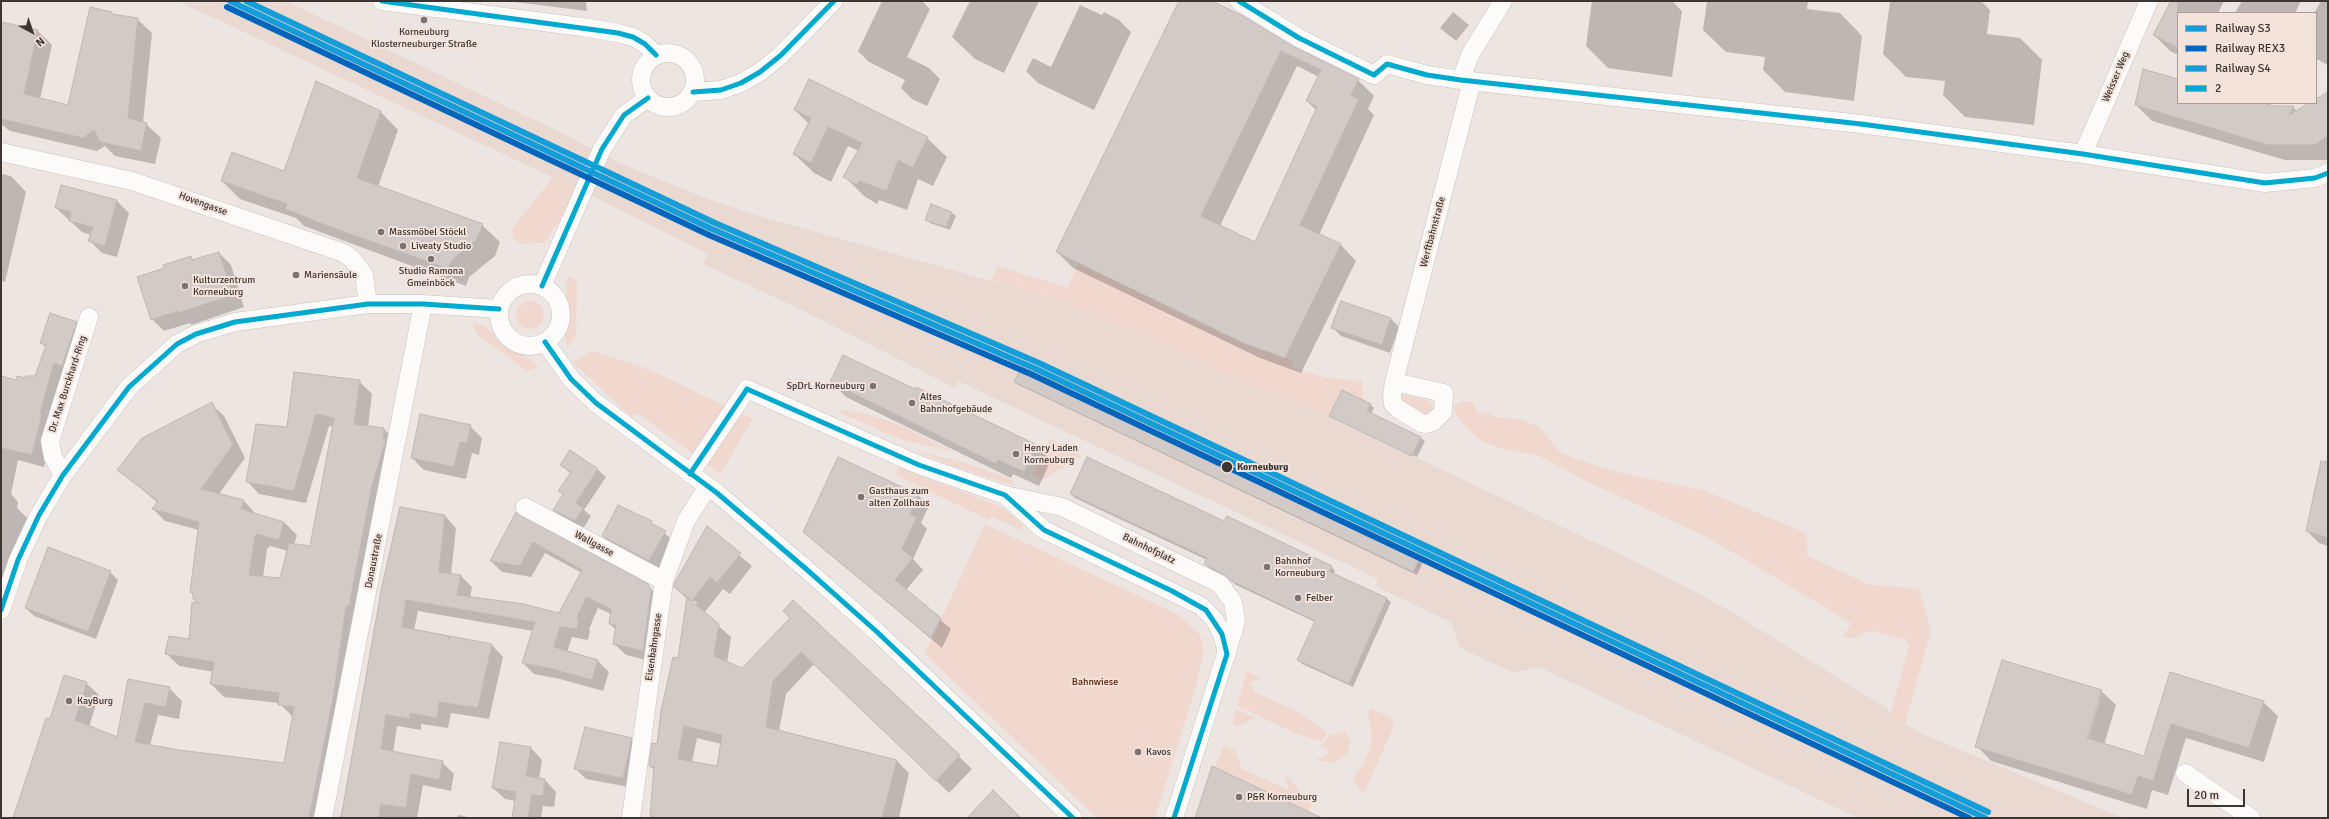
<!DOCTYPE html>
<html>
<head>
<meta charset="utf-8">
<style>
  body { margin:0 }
  #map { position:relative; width:2329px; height:819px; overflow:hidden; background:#ede5e1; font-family:Signika,sans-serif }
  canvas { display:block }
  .frame { position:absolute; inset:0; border:2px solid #3c3533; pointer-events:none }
  .legend { position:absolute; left:2177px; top:12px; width:140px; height:92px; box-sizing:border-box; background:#f3e3db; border:1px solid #aa9d98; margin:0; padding:5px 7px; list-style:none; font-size:12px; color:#3c3533 }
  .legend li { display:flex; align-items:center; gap:8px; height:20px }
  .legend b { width:20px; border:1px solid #aa9d98 }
  .north { position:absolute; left:12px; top:12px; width:40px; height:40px; -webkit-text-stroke:3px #f3e3db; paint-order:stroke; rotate:140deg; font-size:11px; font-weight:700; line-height:16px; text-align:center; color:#3c3533 }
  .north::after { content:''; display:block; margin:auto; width:14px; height:18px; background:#3c3533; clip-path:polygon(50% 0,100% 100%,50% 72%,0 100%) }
  .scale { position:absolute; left:2187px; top:789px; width:58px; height:18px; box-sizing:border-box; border:2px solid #3c3533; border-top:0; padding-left:5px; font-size:12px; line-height:14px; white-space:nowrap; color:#3c3533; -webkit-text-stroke:3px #f3e3db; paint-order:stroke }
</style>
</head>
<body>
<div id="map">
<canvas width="2329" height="819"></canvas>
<div class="frame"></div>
<ul class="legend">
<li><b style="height:5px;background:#159dd9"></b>Railway S3</li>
<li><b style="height:5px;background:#0065bd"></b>Railway REX3</li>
<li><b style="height:5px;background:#159dd9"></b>Railway S4</li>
<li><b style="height:5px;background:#00a9ce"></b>2</li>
</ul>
<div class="north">N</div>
<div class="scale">20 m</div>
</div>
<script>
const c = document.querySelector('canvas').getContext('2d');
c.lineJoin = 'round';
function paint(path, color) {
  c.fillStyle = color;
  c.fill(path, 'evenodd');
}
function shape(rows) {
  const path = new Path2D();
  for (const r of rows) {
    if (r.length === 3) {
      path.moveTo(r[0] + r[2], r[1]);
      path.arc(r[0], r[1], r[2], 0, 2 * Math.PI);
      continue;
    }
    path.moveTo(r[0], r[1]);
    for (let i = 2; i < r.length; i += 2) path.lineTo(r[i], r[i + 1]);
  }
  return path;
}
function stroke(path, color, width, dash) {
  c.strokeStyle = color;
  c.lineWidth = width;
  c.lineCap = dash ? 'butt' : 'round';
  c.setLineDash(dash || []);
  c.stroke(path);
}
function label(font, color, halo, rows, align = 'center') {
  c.font = font + ' Signika,sans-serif';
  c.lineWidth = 4;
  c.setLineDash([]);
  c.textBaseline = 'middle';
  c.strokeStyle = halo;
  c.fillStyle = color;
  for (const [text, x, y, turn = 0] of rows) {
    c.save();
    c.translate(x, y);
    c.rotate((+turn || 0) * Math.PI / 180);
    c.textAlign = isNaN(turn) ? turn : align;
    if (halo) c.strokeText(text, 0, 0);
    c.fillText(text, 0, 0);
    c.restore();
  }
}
const built = shape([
  [178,1,286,1,549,127,624,165,711,200,752,214,1063,301,1273,395,1329,416,1638,563,1696,592,1735,614,1888,709,1890,716,1920,733,2123,818,1858,818,1539,667,1514,673,1460,648,1451,622,1375,586,1378,579,958,381,955,388,806,312,703,264,708,254,605,202]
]);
const green = shape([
  [553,177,578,189,545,243,521,244,513,238,512,229],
  [1078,263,1243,343,1294,360,1292,367,1323,377,1362,381,1363,400,1342,390,1329,416,1273,395,1063,301,991,280,998,266,1068,288],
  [568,276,577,280,576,335,568,348,565,335,570,316,565,298],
  [530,315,14],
  [472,323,485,326,506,347,521,352,539,367,527,371,477,334],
  [592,351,646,368,753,419,720,474,637,413,632,417,572,362],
  [1401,394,1427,400,1431,403,1433,409,1424,415,1399,399],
  [1462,401,1472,402,1477,411,1491,414,1493,417,1519,419,1539,427,1560,452,1574,458,1617,472,1703,490,1806,533,1808,556,1870,585,1919,588,1931,631,1905,724,1890,716,1909,646,1906,640,1871,631,1853,638,1843,637,1851,623,1707,537,1590,483,1537,455,1505,450,1481,441,1465,426,1456,414,1454,406],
  [841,410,863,413,898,424,954,452,903,440,840,413],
  [1050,439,1082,455,1043,480,1032,475],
  [913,450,962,462,1011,479,1015,486,953,466],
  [899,467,1004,508,1023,525,1021,530,992,517,989,520,894,474],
  [985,524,1179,615,1199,634,1202,640,1203,654,1196,687,1155,818,1097,818,925,654],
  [1247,671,1260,678,1250,683,1254,692,1295,710,1324,730,1327,733,1322,742,1295,733,1237,706],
  [1371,708,1391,718,1394,726,1365,791,1362,792,1352,779,1363,765,1370,748,1372,737,1368,714],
  [1236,709,1256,718,1237,726,1232,723],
  [1345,731,1351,742,1347,754,1334,763,1315,760,1329,754,1326,747,1320,745,1324,744,1329,734,1330,736],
  [1224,745,1235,750,1242,769,1289,790,1284,772,1312,806,1309,812,1215,767]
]);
const shadow = shape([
  [506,1,586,1,587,11],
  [882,1,922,1,930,9,907,57,929,68,940,79,927,106,912,99,901,88,905,80,869,62,858,51],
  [970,1,1039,1,1004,73,975,59,952,37],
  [1180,1,1210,1,1294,48,1358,80,1374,96,1368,109,1374,115,1319,235,1341,245,1356,261,1301,373,1260,358,1073,268,1057,252],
  [1297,66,1319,77,1307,101,1317,111,1255,243,1220,226],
  [1592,1,1672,1,1682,11,1672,77,1608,68,1586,46],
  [1707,1,1808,1,1807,9,1840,13,1862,36,1854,101,1785,92,1763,70,1765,57,1726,52,1703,30],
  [1890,1,1981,1,1990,10,1987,34,2020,38,2042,60,2034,125,1965,117,1943,95,1945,81,1906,77,1883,54],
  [2172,1,2224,1,2218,13,2178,13,2178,55,2170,51,2154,35],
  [2242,1,2301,1,2295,13,2235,13],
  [2321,1,2328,1,2328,65,2316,59,2314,13],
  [1080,5,1102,15,1104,12,1119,20,1131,32,1094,110,1038,83,1026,71,1033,58,1051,67],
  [1453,12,1469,25,1456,41,1440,28],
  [112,13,114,16,137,19,152,33,143,123,146,124,161,138,155,164,115,156,105,146,97,151,10,131,1,124,1,23,38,31,52,45,40,99,68,106],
  [2178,80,2178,103,2259,103,2273,107,2293,107,2297,111,2311,103,2316,103,2316,100,2328,93,2328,160,2285,160,2152,121,2136,105],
  [316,82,381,112,398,130,378,187,482,225,500,242,495,256,469,277,466,286,304,226,296,218,240,199,222,181,285,172],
  [795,110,927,138,947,157,933,186,918,179,907,210,879,200,877,204,864,196,845,177,859,151,848,146,831,182,814,173,794,154,809,124],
  [1,174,11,176,26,192,5,282,1,281],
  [62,186,117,201,129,213,117,257,102,253,90,241,91,235,82,232,56,208],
  [952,213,956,216,950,230,930,223,927,219],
  [219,253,231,265,244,307,191,325,190,323,164,331,152,319,165,269,191,257,195,261],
  [1341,302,1391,319,1399,327,1390,353,1341,336,1333,328],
  [76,322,88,334,53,427,44,467,18,460,11,494,18,502,17,508,28,519,1,600,1,382,36,377,46,348,41,342],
  [359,381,372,394,368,427,384,429,396,441,325,818,15,818,51,721,86,683,99,695,89,727,117,738,129,680,169,688,182,701,179,719,158,715,150,746,178,751,285,764,293,717,279,703,224,697,211,684,214,672,179,666,166,653,190,640,201,606,191,592,199,530,165,521,153,509,158,503,119,470,211,404,224,416,245,458,219,494,243,500,256,514,284,522,297,535,294,545,311,548,334,427,329,426,306,503,259,494,247,481,287,428],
  [270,546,288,551,281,579,263,578,267,549],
  [831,382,1036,445,1051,460,1039,486,1013,474,1011,478,846,397],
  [1015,382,1420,556,1424,560,1417,575,1019,385],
  [1370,404,1374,408,1371,414,1421,438,1425,441,1417,457,1330,416],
  [470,426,482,438,479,455,472,453,466,479,424,470,412,458],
  [561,465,598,470,606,477,584,510,591,516,583,529,562,518,554,510,564,495,560,491,571,474],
  [2328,469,2328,546,2319,543,2307,531],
  [1071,494,1224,523,1227,517,1332,567,1335,571,1334,574,1387,599,1391,602,1353,687,1302,664,1298,660,1315,622,1236,585,1229,578,1209,568,1205,564,1207,560,1075,498],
  [919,496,929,506,921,523,927,529,913,559,923,570,906,590,951,629,942,648,804,532],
  [516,514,647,585,659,597,654,662,626,655,614,644,616,630,610,624,611,614,598,608,589,629,590,631,588,640,572,637,567,652,598,661,609,672,603,691,560,679,534,674,523,663,533,631,418,611,414,630,492,645,503,657,489,719,451,713,448,728,421,724,421,730,397,726,393,753,442,762,454,774,451,791,423,785,417,818,340,818,362,725,383,587,445,516,456,528,451,575,461,576,472,587,470,598,563,615,560,613,582,573,545,553,531,577,502,572,491,561],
  [651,522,677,544,662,573,615,548,603,536],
  [707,528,752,566,730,594,723,589,704,613,731,637,727,663,742,669,791,618,793,601,972,769,949,793,814,664,786,694,779,731,897,761,909,773,899,818,653,818,651,816,654,770,650,766,657,745,679,659,687,599,675,587],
  [686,595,697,603,695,605,686,597],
  [697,738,722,744,718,767,692,762],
  [110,572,118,580,96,639,34,616,26,608],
  [2170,673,2263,702,2278,716,2264,762,2186,738,2168,795,2152,790,2147,809,1991,761,1977,746,2101,691,2116,705,2104,745,2145,757],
  [2098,699,2100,699,2086,744,2085,743],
  [631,739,642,750,634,788,586,779,575,768],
  [531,748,542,760,539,779,545,780,556,792,554,807,543,806,541,818,513,818,516,801,505,799,493,788],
  [458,815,472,818,457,818]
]);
const building = shape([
  [1179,1,1212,1,1243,16,1294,47,1359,79,1351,95,1359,99,1300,225,1341,244,1285,358,1243,343,1056,252,1179,1],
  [1281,51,1321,70,1306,101,1317,107,1255,242,1201,216,1281,51],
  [2171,1,2178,1,2178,48,2153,35,2171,1],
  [90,7,112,12,112,14,138,18,128,118,147,123,141,151,100,142,94,130,83,138,1,119,1,22,38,30,24,94,68,105,90,7],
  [2143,69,2178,79,2178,103,2262,103,2274,106,2294,106,2289,115,2309,103,2316,103,2316,99,2328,92,2328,136,2315,145,2268,145,2135,105,2143,69],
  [809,79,928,137,913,168,898,160,887,191,859,181,857,185,843,177,862,143,828,127,811,163,793,154,811,118,794,110,809,79],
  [316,81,381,111,357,178,483,224,477,239,452,260,448,269,328,226,285,209,287,204,221,181,232,152,284,171,316,81],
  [61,185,117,200,105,246,88,241,93,227,69,221,71,212,55,208,61,185],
  [931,204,952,212,946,227,925,220,931,204],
  [219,252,233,295,178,313,178,311,151,320,137,277,164,268,163,265,191,256,192,260,219,252],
  [1341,301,1391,318,1382,345,1331,328,1341,301],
  [50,313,77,322,62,366,54,363,40,414,42,414,32,455,1,448,1,376,16,380,17,376,25,378,26,376,35,376,46,345,40,343,50,313],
  [843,355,915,389,916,387,1037,445,1024,472,998,460,996,464,830,382,843,355],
  [1022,367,1421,556,1413,572,1014,382,1022,367],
  [294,372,360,380,354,424,384,428,383,438,386,439,372,486,349,606,346,606,333,699,309,818,13,818,46,718,50,719,64,675,87,682,75,720,117,737,128,679,170,687,166,707,145,703,135,742,179,750,284,763,294,707,278,705,279,693,210,684,214,662,165,654,169,636,189,639,192,602,199,604,193,599,193,593,190,592,199,522,152,509,158,501,117,470,142,438,212,402,233,445,201,489,244,500,241,509,284,522,279,540,257,534,255,536,249,575,280,578,289,543,310,546,334,418,316,414,294,491,246,482,256,424,287,427,294,372],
  [1342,390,1371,404,1367,411,1421,437,1412,456,1329,416,1342,390],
  [420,414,471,425,467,443,460,442,454,467,411,458,420,414],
  [570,450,598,469,576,503,583,508,575,521,553,510,563,494,558,491,571,472,560,465,570,450],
  [838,457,919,495,910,514,917,517,902,549,913,558,895,580,941,618,931,638,803,532,838,457],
  [1087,457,1224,521,1227,516,1332,566,1330,572,1387,598,1349,684,1297,660,1315,621,1231,581,1225,575,1204,564,1207,558,1070,494,1087,457],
  [2321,461,2328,462,2328,538,2306,531,2321,461],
  [618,505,652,521,651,523,666,531,649,561,602,536,618,505],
  [400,507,445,515,439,572,461,575,457,595,524,604,562,614,559,613,582,570,533,542,520,566,490,561,516,512,648,584,651,591,643,651,613,644,616,625,609,624,611,609,586,597,577,618,579,619,577,629,560,627,554,647,598,660,592,680,548,668,522,663,535,622,406,600,402,627,449,636,448,640,450,636,492,644,478,708,439,702,437,718,410,713,410,719,386,715,381,749,443,761,439,780,411,774,406,808,381,804,379,818,341,818,382,586,400,507],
  [707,526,741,553,717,583,710,577,692,601,674,587,674,584,707,526],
  [48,547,111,571,88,632,25,608,48,547],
  [687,597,719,624,714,656,742,668,790,618,783,611,793,600,960,755,936,781,801,652,773,681,766,727,897,760,882,818,658,818,650,816,654,767,649,766,652,743,657,744,661,711,673,657,678,658,687,597],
  [684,726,722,735,717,766,678,759,684,726],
  [2002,660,2102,690,2087,738,2144,756,2170,672,2264,701,2249,748,2171,724,2153,781,2138,776,2132,795,1975,747,2002,660],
  [585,727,632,738,623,778,574,769,585,727],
  [500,742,531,747,526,776,545,779,543,796,532,795,528,818,512,818,516,792,492,788,500,742],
  [1212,766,1322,818,1195,818,1212,766],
  [993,790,1021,818,967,818,993,790]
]);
const minor = shape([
  [382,1,582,27,618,33,633,37,645,44,656,55],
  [1239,1,1299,38,1374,75,1387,64,1427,75,1461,80,1861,124,2083,154,2265,183,2315,178,2328,173],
  [668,80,27],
  [1461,80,1470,55,1503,1],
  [693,92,721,90,741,83,760,72,780,56,834,1],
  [1,152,132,181,344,253,352,259,364,275,368,304],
  [2083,154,2149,1],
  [530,315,31],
  [542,286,602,149,624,115,648,98],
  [545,342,571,379,596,403,717,493,805,568,876,631,1073,818],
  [1394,382,1444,393,1443,412,1433,422,1427,424,1421,423,1397,408,1393,404,1392,396,1394,382,1472,81],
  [690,474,747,389,919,465,1005,495,1062,507,1220,584,1233,602,1236,620,1234,629,1174,818],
  [63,475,53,457,50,441,89,317],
  [1005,495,1044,530,1201,606,1214,619,1222,634,1227,654],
  [525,507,664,581],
  [1,610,18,560,39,515,63,475,129,387,177,344,196,334,235,322,368,304,423,304,499,309],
  [2185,773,2251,818],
  [323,818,423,304],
  [631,818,664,581,686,521,708,486]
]);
const bus1 = shape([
  [382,1,618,33,633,37,645,44,656,55],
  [1239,1,1299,38,1374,75,1387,64,1427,75,1461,80,1861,124,2083,154,2265,183,2315,178,2328,173],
  [693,92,721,90,741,83,760,72,780,56,834,1],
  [542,286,602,149,624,115,648,98],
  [545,342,571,379,596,403,717,493,805,568,876,631,1073,818],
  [747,389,919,465,1005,495,1044,530,1172,591,1206,610,1222,634,1227,654,1174,818],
  [690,474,747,389],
  [1,610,18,560,39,515,63,475,129,387,177,344,196,334,235,322,368,304,423,304,499,309]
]);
const rail1 = shape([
  [230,1,712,229,1036,369,1985,818]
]);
const rail2 = shape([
  [227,7,709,235,1033,375,1969,818]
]);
const rail3 = shape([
  [246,1,715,223,1039,363,1988,812]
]);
const markers = [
  [424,20,4,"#7a7370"],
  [381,232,4,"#7a7370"],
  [403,246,4,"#7a7370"],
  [431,259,4,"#7a7370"],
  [296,275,4,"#7a7370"],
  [185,286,4,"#7a7370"],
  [873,386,4,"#7a7370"],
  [912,403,4,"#7a7370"],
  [1016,454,4,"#7a7370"],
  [1227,467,6,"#3c3533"],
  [861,497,4,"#7a7370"],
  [1267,567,4,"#7a7370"],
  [1298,598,4,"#7a7370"],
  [69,701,4,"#7a7370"],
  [1138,752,4,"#7a7370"],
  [1239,797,4,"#7a7370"]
];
const poiNames = [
  ["Korneuburg",424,32,"center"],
  ["Klosterneuburger Straße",424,44,"center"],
  ["Massmöbel Stöckl",389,232],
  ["Liveaty Studio",411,246],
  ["Studio Ramona",431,271,"center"],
  ["Gmeinböck",431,283,"center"],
  ["Mariensäule",304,275],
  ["Kulturzentrum",193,280],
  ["Korneuburg",193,292],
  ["SpDrL Korneuburg",865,386,"right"],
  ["Altes",920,397],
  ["Bahnhofgebäude",920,409],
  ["Henry Laden",1024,448],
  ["Korneuburg",1024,460],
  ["Gasthaus zum",869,491],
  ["alten Zollhaus",869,503],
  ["Bahnhof",1275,561],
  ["Korneuburg",1275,573],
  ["Felber",1306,598],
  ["KayBurg",77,701],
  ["Kavos",1146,752],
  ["P&R Korneuburg",1247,797]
];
const streetNames = [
  ["Weisser Weg",2116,77,-67],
  ["Hovengasse",203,204,20],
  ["Werftbahnstraße",1433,232,-75],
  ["Dr. Max Burckhard-Ring",68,384,-72],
  ["Wallgasse",594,544,28],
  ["Bahnhofplatz",1149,549,26],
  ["Donaustraße",374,561,-79],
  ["Eisenbahngasse",654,647,-82]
];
const stopNames = [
  ["Korneuburg",1237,467]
];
const parkNames = [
  ["Bahnwiese",1095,682]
];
paint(built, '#e9d9d1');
paint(green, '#f0d8ce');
paint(shadow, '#0003');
paint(building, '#d1cac7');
stroke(building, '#beb7b4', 1);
stroke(minor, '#c9c2bf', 19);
stroke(minor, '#fcfbfa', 18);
stroke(bus1, '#00a9ce', 5);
stroke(rail1, '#159dd9', 6);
stroke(rail2, '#0065bd', 6);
stroke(rail3, '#159dd9', 6);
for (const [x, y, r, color] of markers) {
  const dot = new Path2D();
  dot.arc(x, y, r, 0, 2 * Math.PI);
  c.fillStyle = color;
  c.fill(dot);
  stroke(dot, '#f3e3db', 1.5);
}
label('10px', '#3c3533', '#f3e3db', poiNames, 'left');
label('10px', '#3c3533', '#f3e3db', streetNames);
label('bold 10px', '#3c3533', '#f3e3db', stopNames, 'left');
label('10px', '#5b2202', '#f3e3db', parkNames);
</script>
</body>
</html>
